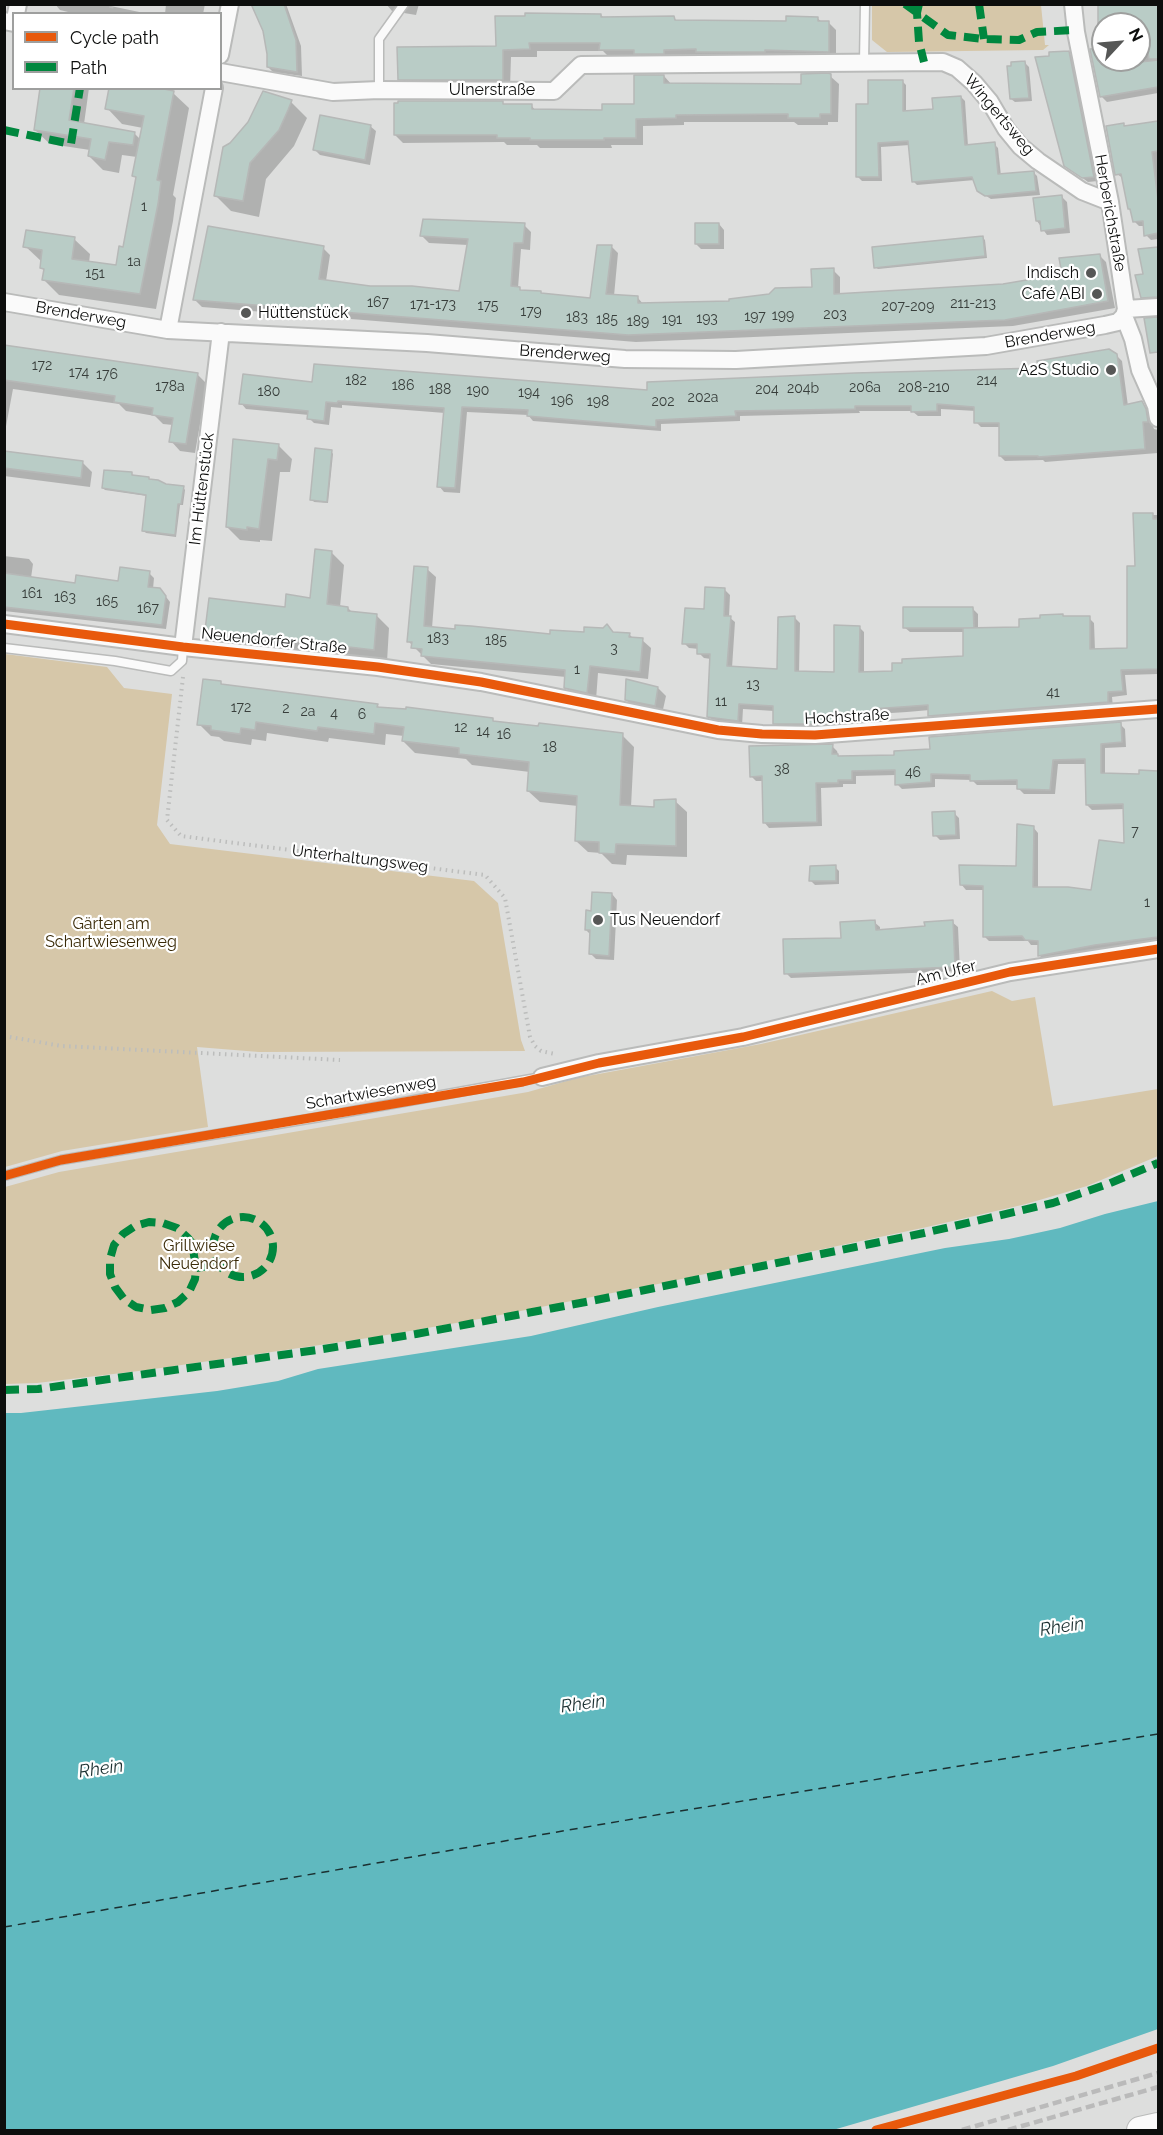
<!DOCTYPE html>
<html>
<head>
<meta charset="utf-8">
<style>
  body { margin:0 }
  #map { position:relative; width:1163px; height:2135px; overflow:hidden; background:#dddedd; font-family:Raleway,sans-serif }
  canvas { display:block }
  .frame { position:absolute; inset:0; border:6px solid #0d0e0d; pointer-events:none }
  .legend { position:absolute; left:12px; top:12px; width:210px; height:78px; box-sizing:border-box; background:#fff; border:2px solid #9e9f9e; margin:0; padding:8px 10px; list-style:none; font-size:18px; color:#0d0e0d }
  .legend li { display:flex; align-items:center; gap:12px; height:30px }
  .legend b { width:30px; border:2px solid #9e9f9e }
  .north { position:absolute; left:1091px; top:12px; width:60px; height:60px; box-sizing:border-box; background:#fff; border:2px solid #9e9f9e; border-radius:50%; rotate:64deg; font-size:16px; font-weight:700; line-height:24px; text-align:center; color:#0d0e0d }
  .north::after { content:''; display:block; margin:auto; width:21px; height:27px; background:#565756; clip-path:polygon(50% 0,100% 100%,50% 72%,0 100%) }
</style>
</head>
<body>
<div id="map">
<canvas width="1163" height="2135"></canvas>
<div class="frame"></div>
<ul class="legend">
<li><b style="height:8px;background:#e8590c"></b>Cycle path</li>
<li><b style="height:8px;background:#00873e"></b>Path</li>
</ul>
<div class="north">N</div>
</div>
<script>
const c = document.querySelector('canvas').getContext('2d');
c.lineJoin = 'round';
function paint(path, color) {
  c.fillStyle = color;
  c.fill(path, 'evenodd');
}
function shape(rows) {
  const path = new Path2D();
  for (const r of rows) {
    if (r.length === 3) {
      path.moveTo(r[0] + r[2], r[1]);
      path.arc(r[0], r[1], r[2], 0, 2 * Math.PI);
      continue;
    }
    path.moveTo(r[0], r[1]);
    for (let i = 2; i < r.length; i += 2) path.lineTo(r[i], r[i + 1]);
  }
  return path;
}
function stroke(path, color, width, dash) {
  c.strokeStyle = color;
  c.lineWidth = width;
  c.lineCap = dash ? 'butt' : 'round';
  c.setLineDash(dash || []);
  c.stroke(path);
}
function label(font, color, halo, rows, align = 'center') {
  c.font = font + ' Raleway,sans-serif';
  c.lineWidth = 4.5;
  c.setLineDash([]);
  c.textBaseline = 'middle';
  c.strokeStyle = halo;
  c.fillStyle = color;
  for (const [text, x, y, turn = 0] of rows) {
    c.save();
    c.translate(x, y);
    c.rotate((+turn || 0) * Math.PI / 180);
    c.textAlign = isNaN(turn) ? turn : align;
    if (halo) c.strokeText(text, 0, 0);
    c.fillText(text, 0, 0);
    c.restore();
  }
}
const green = shape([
  [1041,5,1045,45,1049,45,1043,50,887,52,872,40,872,5],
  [5,654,107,667,124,688,172,694,157,825,170,844,474,881,498,903,521,1040,525,1051,259,1052,197,1047,208,1127,62,1151,5,1167],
  [992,991,1012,1001,1035,997,1053,1106,1158,1089,1158,1156,1087,1186,1026,1204,927,1227,658,1284,485,1318,375,1337,147,1370,37,1383,5,1384,5,1187,59,1172,528,1092,577,1078,761,1044]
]);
const water = shape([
  [1158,1201,1158,2029,1053,2066,833,2130,5,2130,5,1413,21,1413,217,1391,278,1381,318,1369,531,1336,658,1307,945,1248,1009,1239,1060,1228,1105,1214]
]);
const shadow = shape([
  [55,4,101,4,149,14,76,14,60,10],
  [166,4,205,4,203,14,165,14],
  [252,4,286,4,301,46,302,76,273,72,268,67,268,54,264,30],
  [386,4,419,4,416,15,392,11],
  [1158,5,1158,93,1107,102,1101,96,1092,49,1100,47,1099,6],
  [1103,24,1139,24,1139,60,1103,60],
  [601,15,604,18,674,18,677,21,788,22,817,18,822,22,828,22,836,30,836,60,609,57,603,51,537,51,537,57,511,57,510,88,407,87,399,79],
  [1068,52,1073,57,1098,181,1088,182,1065,165],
  [1025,63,1029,67,1032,101,1015,102,1011,99,1012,67],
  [664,76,672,85,802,86,830,76,839,84,838,122,828,122,828,125,798,125,794,122,684,122,684,125,643,126,643,145,611,145,612,148,540,148,537,145,507,145,504,142,403,143,395,135,502,103,505,105,531,105,536,111,604,112,636,106],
  [902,81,906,85,906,113,934,110,961,97,965,101,968,146,994,144,998,148,1001,176,1033,172,1037,176,1040,195,991,199,983,194,975,180,917,185,913,181,910,145,881,147,882,181,862,181,858,177,869,105],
  [42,88,89,88,84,124,134,133,141,140,143,128,122,124,107,108,173,93,189,108,173,195,176,198,173,221,156,309,59,295,43,279,45,271,41,268,42,262,25,246,74,239,90,254,89,263,117,267,124,249,137,179,134,176,137,157,122,155,119,173,103,170,89,156,90,150,50,144,35,130],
  [291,102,307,118,294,146,266,179,259,217,231,211,215,195],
  [1158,122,1158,239,1151,240,1146,235,1145,226,1139,226,1134,221,1132,212,1129,209,1124,179,1117,174,1123,125,1125,127],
  [370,126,376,131,370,165,320,155,315,150],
  [1062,197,1067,202,1070,233,1047,235,1037,221],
  [719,224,724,230,724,249,701,249,696,244],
  [524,225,531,232,530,250,521,249,518,288,523,292,592,300,611,246,618,253,614,296,638,298,644,305,730,302,813,289,833,270,840,277,840,295,1004,286,1064,276,1099,255,1106,262,1115,308,1013,326,636,342,202,307,195,300,323,248,330,255,326,281,370,287,460,293,468,245,429,243,422,236],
  [983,238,985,240,987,258,878,269,875,267],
  [1157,249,1158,302,1147,302,1142,297,1145,276],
  [4,345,197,374,207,384,195,453,180,451,171,441,173,425,163,424,155,416,126,411,119,404,13,389,4,437],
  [1116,355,1122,361,1128,406,1142,403,1147,408,1154,429,1158,430,1158,453,1045,462,1043,460,1005,461,1000,456,1000,427,981,427,976,422,976,411,941,409,941,416,918,416,912,411,859,411,860,413,740,416,740,421,661,424,661,431,533,421,528,415,467,412,460,493,444,492,439,486,445,413,342,405,342,408,331,407,329,425,314,423,309,418,309,415,246,409,241,403,313,383,648,391,1039,369],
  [235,441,279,446,292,459,290,472,280,472,272,541,260,540,260,542,240,540,227,527],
  [331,451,333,454,328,503,314,502,312,499],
  [4,452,82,462,92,472,90,487,4,476],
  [131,474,166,485,183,487,185,490,183,505,180,505,176,537,146,533,144,531,147,496,105,490,103,488],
  [1134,515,1158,515,1158,674,1125,675,1127,695,1112,697,1113,707,935,720,930,715,930,710,907,712,876,714,875,723,821,729,780,728,775,723,774,711,743,709,742,726,714,722,708,716,711,659,704,658,699,653,699,649,689,648,684,643,705,610,725,590,730,595,729,617,735,622,732,668,779,670,795,618,800,623,799,673,835,673,859,627,864,632,864,674,893,672,965,658,965,632,910,632,904,627,973,609,978,614,978,629,1021,628,1064,617,1089,618,1094,623,1095,650,1129,649,1136,567],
  [331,552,344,565,340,607,348,608,353,613,376,615,389,628,387,662,220,642,207,629,311,600],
  [4,556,29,559,33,564,31,578,76,584,119,582,149,573,154,578,153,589,160,589,170,602,166,629,4,611],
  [427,569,436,577,432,628,551,636,629,634,634,639,642,640,651,648,648,679,598,673,596,700,574,696,566,688,566,677,431,664,409,642],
  [221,683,224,686,377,705,380,708,492,719,495,723,622,735,634,747,631,807,656,809,675,801,687,812,687,857,627,855,626,865,612,864,601,853,588,852,576,841,578,806,540,802,528,791,530,772,472,765,466,759,415,753,403,741,404,736,386,734,385,745,329,738,328,742,267,733,266,741,252,739,251,745,224,741,219,737,211,736,199,724],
  [658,688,666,696,662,714,635,708,626,700],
  [1120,724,1125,729,1126,747,1105,748,1105,775,1140,775,1140,772,1158,772,1158,942,1101,949,1044,960,1039,955,1039,945,1031,945,1028,941,989,941,984,936,984,890,966,890,961,884,1018,868,1033,827,1038,833,1038,888,1092,891,1126,844,1125,809,1092,810,1087,805,1087,764,1058,764,1055,794,1024,794,1019,789,1019,785,977,785,972,780,935,779,935,787,902,789,897,784,896,775,856,776,856,784,843,784,843,787,821,788,822,826,769,828,764,822,764,781,756,781,751,776,832,746,837,751,839,758,896,756],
  [954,813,959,818,960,839,940,840,935,835],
  [835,867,839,871,839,884,815,885,811,881],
  [612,894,617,900,614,960,596,959,591,954,591,935,586,930,593,912],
  [874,922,880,927,880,931,926,927,952,922,958,927,960,971,791,978,786,973]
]);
const ferry = shape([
  [4,1927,662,1814,1158,1734]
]);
const building = shape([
  [251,4,284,4,296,40,297,72,267,67,267,54,263,31,251,4],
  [1098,4,1158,4,1158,59,1149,59,1144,27,1139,27,1139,24,1098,24,1098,4],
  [525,13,601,14,601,17,674,16,675,20,786,21,786,16,818,17,818,21,829,21,829,52,765,50,765,52,696,52,696,49,664,50,664,54,634,54,634,50,599,50,600,43,529,43,530,49,503,50,503,80,398,80,397,47,496,46,495,16,525,16,525,13],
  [1103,48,1103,60,1114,60,1115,65,1158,60,1158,87,1100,97,1090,49,1103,48],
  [1069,51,1094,177,1082,178,1064,166,1035,57,1049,56,1049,52,1069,51],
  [1025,61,1029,98,1010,99,1007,66,1011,66,1011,62,1025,61],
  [828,73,831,74,831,114,820,114,820,118,788,118,788,114,676,115,676,118,636,119,636,138,604,138,604,140,530,140,530,138,497,138,497,135,394,135,394,103,398,103,398,101,503,101,503,104,532,104,532,109,602,110,602,104,634,104,634,75,664,75,664,83,801,84,801,74,828,73],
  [868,80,903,80,903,111,933,109,932,98,961,96,965,145,995,142,998,174,1034,171,1036,191,985,196,977,191,972,177,912,182,908,141,878,143,879,177,856,177,856,104,868,104,868,80],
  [40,88,74,88,69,120,135,132,133,145,109,142,105,160,88,156,91,139,34,130,40,88],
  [109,88,159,88,174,91,157,180,161,181,158,204,140,294,42,280,44,269,40,268,42,250,23,247,26,230,75,237,72,259,116,265,119,246,123,247,136,177,132,176,144,116,105,109,109,88],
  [263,91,292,100,288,110,279,130,250,163,243,201,214,196,223,147,230,143,248,122,263,91],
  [320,115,371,125,365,160,313,150,320,115],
  [1158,121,1158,151,1152,152,1158,200,1158,233,1144,236,1143,221,1133,222,1130,209,1128,209,1121,174,1115,175,1106,126,1124,123,1124,126,1158,121],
  [1062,195,1065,228,1041,231,1040,221,1036,221,1033,198,1062,195],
  [423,219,525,223,523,243,514,243,511,286,520,287,520,290,541,291,541,293,590,298,597,245,612,245,606,294,638,296,638,303,729,301,729,299,769,294,775,288,812,287,811,269,834,268,834,294,1003,284,1062,274,1059,258,1100,254,1108,301,1005,320,628,335,193,300,208,226,324,246,319,279,370,286,412,286,459,291,468,239,420,236,423,219],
  [695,223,719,223,719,244,695,244,695,223],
  [983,236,985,256,874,268,872,247,983,236],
  [1158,247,1158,297,1141,298,1135,275,1143,274,1138,249,1158,247],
  [1158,317,1158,352,1150,353,1144,318,1158,317],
  [4,345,198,373,186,444,169,442,173,418,152,415,153,408,114,402,115,396,4,380,4,345],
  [1109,349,1117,354,1124,405,1142,401,1146,409,1148,422,1143,422,1145,449,1038,457,1038,456,999,456,999,423,974,423,974,407,937,404,937,411,911,412,911,406,855,406,855,409,735,411,736,416,656,420,656,427,527,416,528,410,462,407,455,488,437,487,444,408,338,401,337,403,326,402,324,421,307,419,308,411,239,404,243,374,312,382,314,364,647,390,647,382,855,373,1038,368,1037,361,1109,349],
  [233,439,279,444,277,460,268,459,259,529,247,527,247,530,226,527,233,439],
  [315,448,332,450,327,502,310,500,315,448],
  [4,451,83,461,81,478,4,468,4,451],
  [104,470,132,472,132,475,149,477,149,479,158,480,166,484,184,486,181,504,178,504,175,535,142,531,146,495,102,488,104,470],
  [1133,513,1153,513,1153,519,1158,519,1158,669,1121,670,1123,691,1108,692,1108,702,928,716,928,705,901,707,871,709,871,719,815,724,773,724,773,706,739,704,738,721,707,717,710,654,697,654,697,644,682,644,685,608,704,609,705,587,725,588,724,616,731,616,727,666,777,669,778,617,795,616,795,671,834,672,834,625,860,626,859,672,892,671,892,663,902,663,902,659,963,656,963,628,1019,627,1019,619,1040,618,1040,615,1063,614,1063,616,1090,616,1090,649,1127,648,1127,566,1135,566,1133,513],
  [315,549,332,551,327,604,348,607,348,611,377,614,374,650,205,630,209,598,285,607,286,594,310,598,315,549],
  [414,566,428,567,424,626,455,629,455,625,471,626,550,634,550,630,584,632,584,627,603,628,607,624,613,632,630,633,629,637,643,638,640,672,590,666,587,693,564,688,565,670,421,656,422,649,411,648,412,642,407,642,414,566],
  [120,567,150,571,148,587,160,588,166,596,162,625,4,607,4,573,75,583,76,575,118,581,120,567],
  [903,607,973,607,974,628,903,628,903,607],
  [203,679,221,681,221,684,378,704,377,707,406,709,406,707,493,718,493,721,538,726,539,723,623,733,620,805,654,807,654,800,676,799,676,846,616,844,615,854,599,853,599,842,575,841,577,796,527,791,529,762,459,754,459,748,402,741,404,727,375,723,374,734,318,727,317,731,256,722,255,730,241,728,240,734,211,730,211,726,197,725,203,679],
  [626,679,658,687,655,706,625,700,626,679],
  [1121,722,1122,742,1101,744,1101,773,1139,774,1139,770,1158,771,1158,937,1095,945,1038,956,1038,941,1025,940,1022,936,983,937,983,886,960,885,959,865,1016,866,1017,824,1034,826,1033,887,1068,887,1091,890,1099,840,1124,843,1123,804,1086,805,1085,759,1053,760,1050,790,1017,789,1017,780,970,781,970,775,931,774,931,782,895,785,895,770,852,771,852,780,838,780,838,783,816,783,817,822,763,823,762,776,750,777,749,746,833,744,832,754,838,754,838,756,894,755,894,751,930,749,929,737,1121,722],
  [955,811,956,835,933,836,932,812,955,811],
  [836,865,836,881,809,881,810,866,836,865],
  [592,892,612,893,609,956,589,954,590,930,585,930,586,910,591,911,592,892],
  [875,920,876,930,925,926,924,922,953,920,955,967,784,974,783,939,841,938,840,922,875,920]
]);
const path = shape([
  [110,14,112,4],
  [183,677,167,820,181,836,485,875,505,898,530,1037,535,1046,541,1051,555,1054],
  [4,1036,62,1046,340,1060]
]);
const lane = shape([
  [864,62,865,4],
  [379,90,379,39,404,4],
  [4,648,115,661,171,671,182,661,183,647],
  [4,1176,61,1160,320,1117,542,1077]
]);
const street = shape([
  [1073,4,1076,32,1110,202,1126,309,1124,316,1133,339,1140,370,1156,406,1158,418],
  [16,14,18,4],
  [4,21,14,23],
  [220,55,230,4],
  [220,72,333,92,379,90,554,91,581,65,943,62,957,68,974,83,990,102,1006,129,1020,146,1038,161,1082,191,1110,202],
  [4,302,168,330,427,343,625,359,736,360,986,346,1105,325,1118,322,1124,316],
  [1126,309,1158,307],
  [168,330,214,88],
  [4,624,183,647,378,667,481,682,718,730,762,734,815,735,1158,709],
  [183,647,221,332],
  [542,1077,599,1063,743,1037,1010,972,1158,949]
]);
const primary = shape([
  [1140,2130,1158,2126]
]);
const rail = shape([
  [962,2130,1158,2073],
  [1008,2130,1158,2087]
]);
const quiet = shape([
  [905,4,948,35,984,39,1019,40,1037,32,1076,30],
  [919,4,917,13,919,42,924,62],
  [979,4,984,39],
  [4,130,71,144,80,88],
  [4,231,5,231],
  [243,1247,30],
  [196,1268,192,1243,188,1238,177,1228,163,1223,149,1222,135,1226,123,1234,114,1245,110,1259,110,1274,115,1287,124,1299,136,1307,151,1310,165,1308,178,1302,189,1292,195,1279,196,1268,217,1265],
  [4,1390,38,1389,317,1350,416,1334,596,1300,924,1233,1053,1203,1108,1184,1158,1163]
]);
const cycleway = shape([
  [4,624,183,647,378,667,481,682,718,730,762,734,815,735,1158,709],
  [4,1176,61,1160,523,1082,599,1063,743,1037,1010,972,1158,949],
  [876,2130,1076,2076,1158,2048]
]);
const markers = [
  [1091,273,6,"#565756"],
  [1097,294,6,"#565756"],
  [246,313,6,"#565756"],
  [1111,370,6,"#565756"],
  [598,920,6,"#565756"]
];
const numberNames = [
  ["1",144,207],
  ["1a",134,262],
  ["151",95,274],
  ["167",378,303],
  ["211-213",973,304],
  ["171-173",433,305],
  ["175",488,306],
  ["207-209",908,307],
  ["179",531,312],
  ["203",835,315],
  ["199",783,316],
  ["197",755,317],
  ["183",577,318],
  ["193",707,319],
  ["185",607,320],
  ["191",672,320],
  ["189",638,322],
  ["172",42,366],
  ["174",79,373],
  ["176",107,375],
  ["182",356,381],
  ["214",987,381],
  ["186",403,386],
  ["178a",170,387],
  ["206a",865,388],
  ["208-210",924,388],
  ["204b",803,389],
  ["188",440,390],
  ["204",767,390],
  ["190",478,391],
  ["180",269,392],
  ["194",529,393],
  ["202a",703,398],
  ["196",562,401],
  ["198",598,402],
  ["202",663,402],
  ["161",32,594],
  ["163",65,598],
  ["165",107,602],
  ["167",148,609],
  ["183",438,639],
  ["185",496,641],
  ["3",614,649],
  ["1",577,670],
  ["13",753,685],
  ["41",1053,693],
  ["11",721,702],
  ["172",241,708],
  ["2",286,709],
  ["2a",308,712],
  ["4",334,714],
  ["6",362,715],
  ["12",461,728],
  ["14",483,732],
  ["16",504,735],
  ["18",550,748],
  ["38",782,770],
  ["46",913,773],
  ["7",1135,832],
  ["1",1147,903]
];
const streetNames = [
  ["Ulnerstraße",492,90],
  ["Wingertsweg",999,115,50],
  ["Herberichstraße",1110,213,80],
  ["Brenderweg",81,315,10],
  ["Brenderweg",1050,335,-10],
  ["Brenderweg",565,354,4],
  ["Im Hüttenstück",202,489,-83],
  ["Neuendorfer Straße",274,641,6],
  ["Hochstraße",847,717,-3],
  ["Unterhaltungsweg",360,859,7],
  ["Am Ufer",946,973,-14],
  ["Schartwiesenweg",371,1093,-10]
];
const poiNames = [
  ["Indisch",1079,273],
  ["Café ABI",1085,294],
  ["Hüttenstück",258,313,"left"],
  ["A2S Studio",1099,370],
  ["Tus Neuendorf",610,920,"left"]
];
const parkNames = [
  ["Gärten am",111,924],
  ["Schartwiesenweg",111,942],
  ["Grillwiese",199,1246],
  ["Neuendorf",199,1264]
];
const waterNames = [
  ["Rhein",1062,1627,-9],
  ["Rhein",583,1704,-8],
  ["Rhein",101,1769,-8]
];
paint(green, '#d6c7a9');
paint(water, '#60b9bf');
paint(shadow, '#0003');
stroke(ferry, '#1b3031', 1.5, [8, 6]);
paint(building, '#b9ccc6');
stroke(building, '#b6b8b7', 1.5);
stroke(lane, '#babbba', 11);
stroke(street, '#babbba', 20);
stroke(primary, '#babbba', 28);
stroke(path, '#bcbdbc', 4, [1.5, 4.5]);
stroke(lane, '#fafafa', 8);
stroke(street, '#fafafa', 16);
stroke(primary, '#fafafa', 26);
stroke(rail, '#bababa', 4.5, [9, 4.5]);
stroke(quiet, '#00873e', 8, [15, 8]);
stroke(cycleway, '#e8590c', 9);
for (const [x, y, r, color] of markers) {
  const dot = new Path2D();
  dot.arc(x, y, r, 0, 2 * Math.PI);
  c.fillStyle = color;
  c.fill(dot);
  stroke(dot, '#fff', 2);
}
label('14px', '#383e3b', null, numberNames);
label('16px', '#0d0e0d', '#fff', streetNames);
label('16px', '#0d0e0d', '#fff', poiNames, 'right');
label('16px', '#3a2a07', '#fff', parkNames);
label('italic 18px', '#1b3031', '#fff', waterNames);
</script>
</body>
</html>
